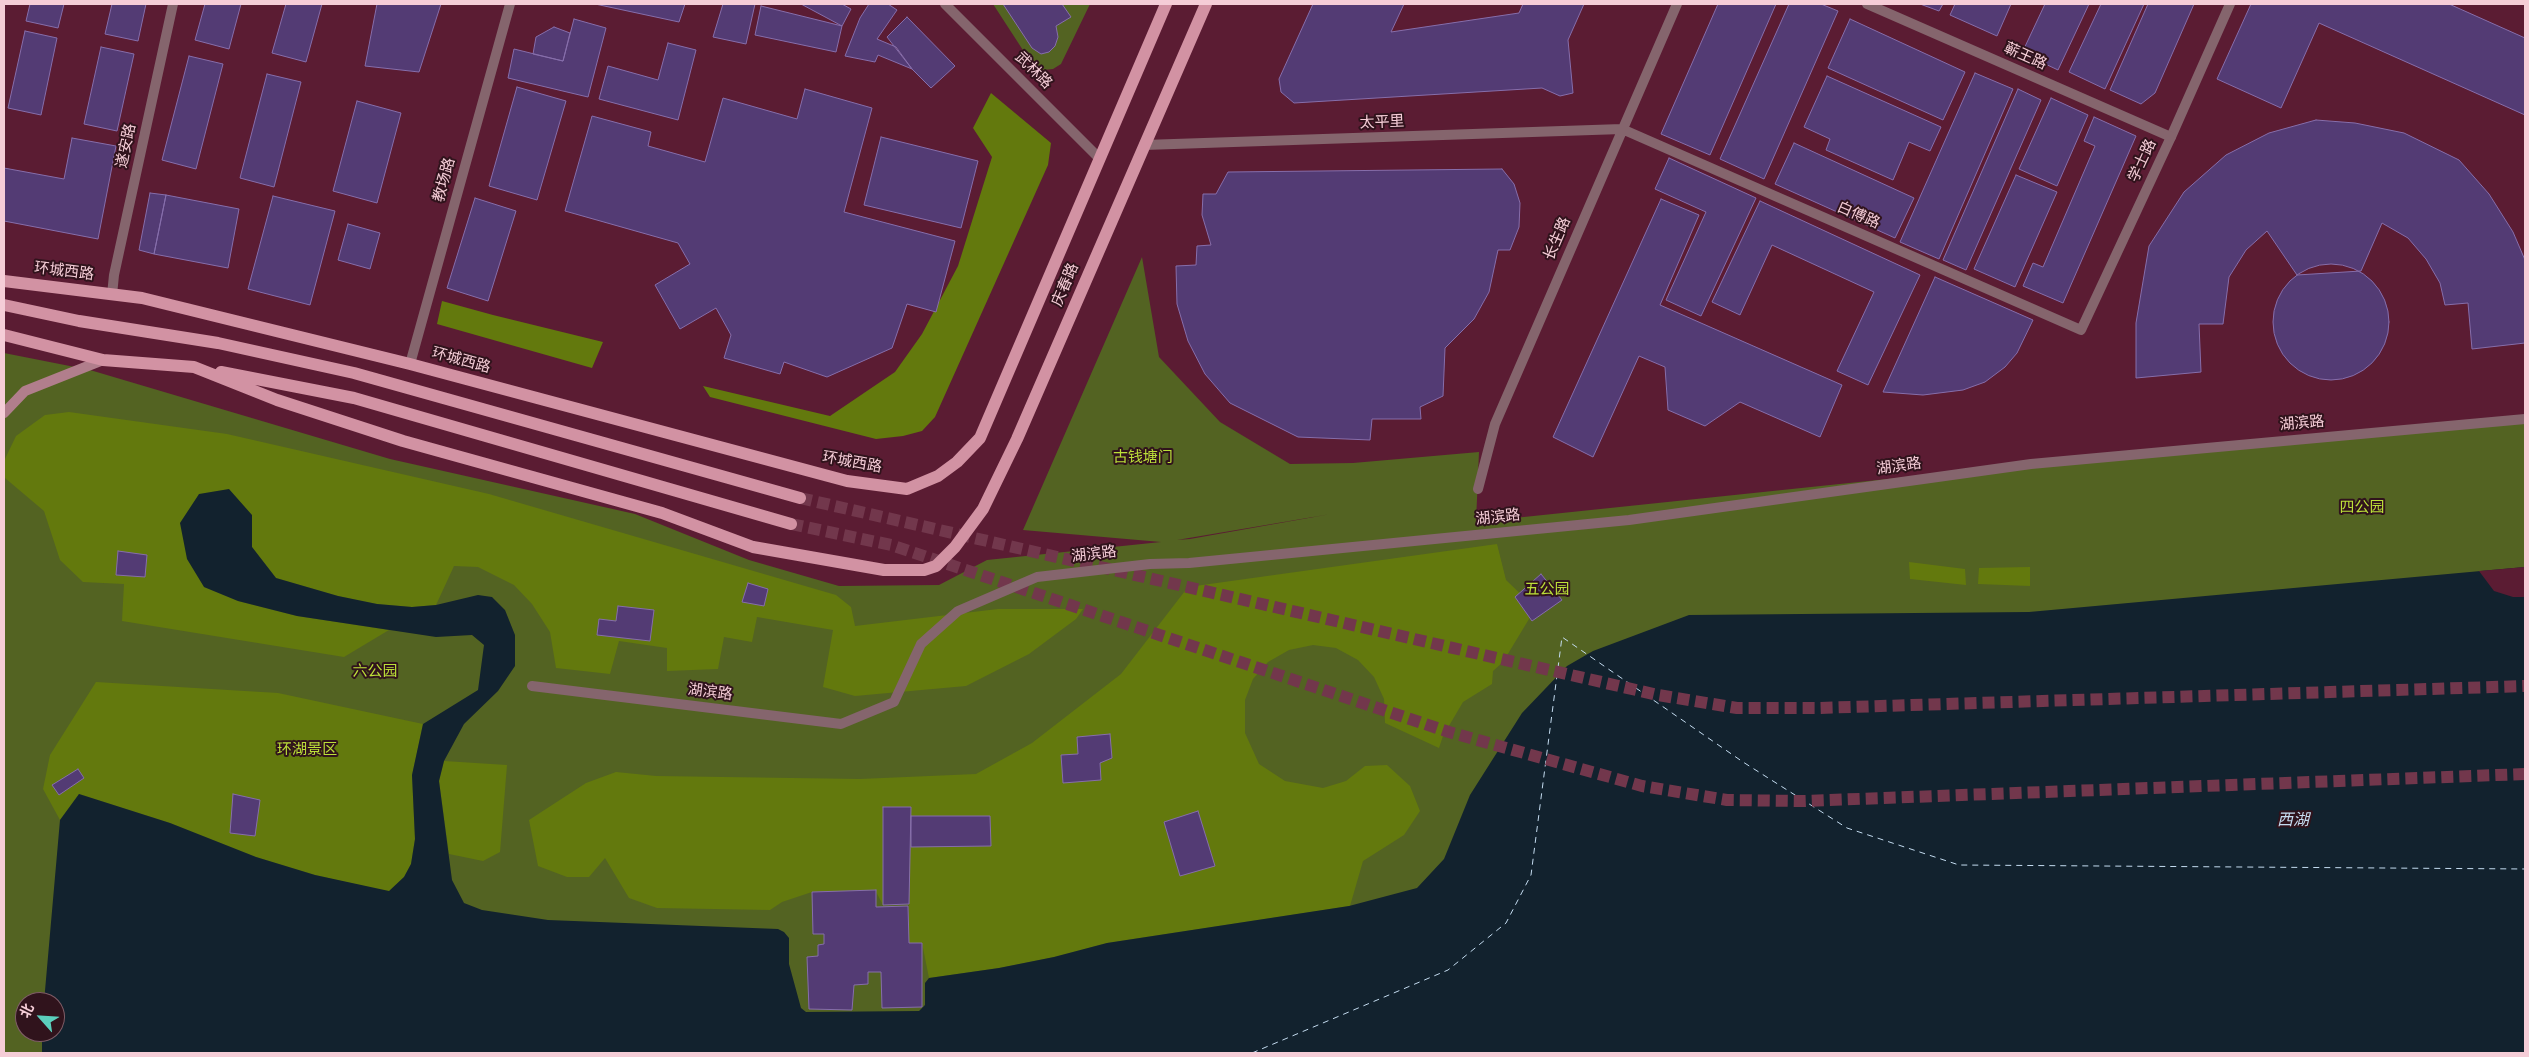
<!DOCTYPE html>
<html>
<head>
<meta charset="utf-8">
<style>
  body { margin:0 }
  #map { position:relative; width:2529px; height:1057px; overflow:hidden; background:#5b1c33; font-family:"Nunito Sans","Noto Sans SC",sans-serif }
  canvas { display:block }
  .frame { position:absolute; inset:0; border:5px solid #f5cdd7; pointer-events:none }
  .north { position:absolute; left:15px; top:992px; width:50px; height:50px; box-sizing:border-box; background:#30131c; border:1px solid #7f5d67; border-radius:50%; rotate:296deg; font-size:14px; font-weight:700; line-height:20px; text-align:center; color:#f5cdd7 }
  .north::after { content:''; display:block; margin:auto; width:18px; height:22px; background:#5bcebc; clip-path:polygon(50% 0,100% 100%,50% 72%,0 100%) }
</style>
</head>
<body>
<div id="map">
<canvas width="2529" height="1057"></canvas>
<div class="frame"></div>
<div class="north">北</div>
</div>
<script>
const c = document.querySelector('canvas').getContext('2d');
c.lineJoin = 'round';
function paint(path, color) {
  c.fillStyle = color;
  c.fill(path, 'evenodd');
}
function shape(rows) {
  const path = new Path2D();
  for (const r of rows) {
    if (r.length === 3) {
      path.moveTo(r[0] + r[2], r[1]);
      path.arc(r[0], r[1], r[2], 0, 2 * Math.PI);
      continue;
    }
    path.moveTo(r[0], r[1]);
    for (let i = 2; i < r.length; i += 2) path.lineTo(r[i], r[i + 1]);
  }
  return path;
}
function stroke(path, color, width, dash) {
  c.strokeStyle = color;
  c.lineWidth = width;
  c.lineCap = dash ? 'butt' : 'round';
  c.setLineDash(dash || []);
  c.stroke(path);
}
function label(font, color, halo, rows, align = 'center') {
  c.font = font + ' "Nunito Sans","Noto Sans SC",sans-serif';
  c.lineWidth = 4;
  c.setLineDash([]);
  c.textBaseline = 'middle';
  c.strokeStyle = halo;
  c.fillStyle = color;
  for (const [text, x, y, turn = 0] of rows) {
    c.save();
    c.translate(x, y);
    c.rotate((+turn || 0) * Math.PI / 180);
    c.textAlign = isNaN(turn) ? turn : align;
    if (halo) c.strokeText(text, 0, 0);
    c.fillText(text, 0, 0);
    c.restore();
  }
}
const green = shape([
  [993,4,1090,4,1061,64,1053,69,1043,70,1030,61],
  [1142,257,1159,357,1220,422,1290,464,1353,463,1479,452,1476,522,2031,464,2525,419,2525,1053,4,1053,4,353,90,370,390,459,635,514,749,560,839,586,939,585,987,560,1161,542,1023,530],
  [1331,514,1190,539,1177,540],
  [25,1002,55,1002,55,1032,25,1032]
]);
const forest = shape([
  [991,93,1051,143,1048,165,935,417,922,431,903,436,876,439,710,397,703,386,830,416,895,372,922,334,958,266,992,157,973,128],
  [442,301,493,315,603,342,592,368,437,324],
  [69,412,227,434,489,494,836,595,851,607,855,626,998,609,1083,609,1076,619,1029,654,966,686,855,696,823,687,833,630,757,617,752,642,724,637,718,669,667,671,667,648,619,641,610,674,556,668,550,632,532,604,514,585,478,567,454,566,436,605,412,607,377,604,338,596,276,578,252,547,252,515,204,587,238,601,297,616,389,630,344,657,122,621,124,584,83,582,60,560,44,511,5,478,4,461,16,436,45,415],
  [1497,544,1506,580,1530,603,1529,619,1503,662,1493,671,1492,684,1463,702,1443,736,1439,748,1385,723,1384,699,1374,677,1358,660,1336,648,1313,645,1289,650,1268,662,1253,679,1245,700,1245,733,1259,764,1285,781,1323,788,1346,781,1365,766,1387,765,1410,786,1420,811,1404,835,1363,861,1350,906,1107,943,1054,957,999,968,929,978,922,943,909,943,909,904,883,905,875,890,812,892,782,902,770,910,657,908,629,898,605,858,589,877,567,877,538,866,529,820,586,783,616,772,656,776,860,779,976,774,1032,743,1121,674,1188,587],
  [1909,562,1965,569,1966,585,1910,579],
  [2030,567,2030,586,1978,584,1979,568],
  [96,682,278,693,423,724,412,775,415,839,411,864,404,877,389,892,315,875,256,857,170,823,79,794,60,820,43,789,50,755],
  [444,761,507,765,500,852,483,861,449,854,439,781]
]);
const water = shape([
  [229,489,252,515,252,547,276,578,338,596,377,604,412,607,436,605,478,595,492,597,505,610,515,635,515,666,498,691,464,724,444,761,439,781,452,880,464,903,482,910,548,920,778,929,784,932,789,938,789,964,801,1008,806,1012,919,1011,925,1005,925,983,929,978,999,968,1054,957,1107,943,1349,906,1417,888,1444,859,1470,795,1522,713,1567,666,1593,651,1689,615,2029,612,2525,567,2525,1053,42,1053,42,1032,55,1032,55,1002,44,1002,60,820,79,794,170,823,256,857,315,875,389,891,404,877,411,864,415,839,412,775,423,724,478,690,484,645,472,635,436,637,297,616,238,601,204,587,187,559,180,523,199,494]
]);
const pier = shape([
  [2525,567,2525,597,2513,597,2494,591,2479,571]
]);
const ferry = shape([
  [1252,1053,1448,970,1506,923,1531,875,1562,637,1743,762,1847,828,1959,865,2525,869]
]);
const building = shape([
  [30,4,64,4,58,28,26,21,30,4],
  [112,4,146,4,138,41,105,34,112,4],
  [205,4,241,4,229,49,195,40,205,4],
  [286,4,322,4,306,62,272,53,286,4],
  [377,4,441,4,419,72,365,66,377,4],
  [595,4,685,4,679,22,595,4],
  [723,4,755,4,746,44,713,37,723,4],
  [801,4,842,4,851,9,842,26,801,4],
  [869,4,888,4,897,10,877,39,896,47,912,69,878,55,875,62,845,56,860,18,869,4],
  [1003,4,1062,4,1071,17,1056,26,1058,37,1055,46,1049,52,1041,54,1032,48,1003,4],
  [1313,4,1404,4,1391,32,1519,13,1523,4,1584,4,1568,40,1573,93,1560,96,1542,88,1294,103,1281,92,1279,79,1313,4],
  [1718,4,1776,4,1710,155,1661,134,1718,4],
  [1789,4,1821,4,1838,11,1764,179,1720,159,1789,4],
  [1920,4,1943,4,1939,11,1920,4],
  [1955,4,2011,4,1997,36,1950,15,1955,4],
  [2045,4,2089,4,2058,70,2022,53,2045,4],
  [2101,4,2144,4,2105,89,2069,72,2101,4],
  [2148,4,2194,4,2155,93,2141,104,2110,90,2148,4],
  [2251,4,2449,4,2525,38,2525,115,2319,23,2281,108,2217,79,2251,4],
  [761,6,842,26,836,52,755,35,761,6],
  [907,17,955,66,931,88,912,69,887,37,907,17],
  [574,19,606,28,588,97,508,78,514,49,563,61,574,19],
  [1850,19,1965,72,1943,120,1828,68,1850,19],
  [554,27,570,33,563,61,533,54,536,37,554,27],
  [25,31,57,38,41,115,8,108,25,31],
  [668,43,696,50,678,120,599,99,608,66,658,80,668,43],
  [101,47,134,54,117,131,84,124,101,47],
  [189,56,223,64,196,169,162,160,189,56],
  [1975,73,2013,89,1939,259,1900,242,1975,73],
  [267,74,301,82,274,187,240,178,267,74],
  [1827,76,1941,127,1930,151,1909,142,1893,180,1826,150,1830,139,1804,127,1827,76],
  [517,87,566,101,537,200,489,186,517,87],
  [805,89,872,108,844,212,955,241,936,312,907,304,892,348,827,377,784,362,780,374,724,358,731,335,716,308,680,329,655,285,690,264,678,243,565,211,592,116,651,132,648,146,705,162,723,98,797,119,805,89],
  [2018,89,2041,100,1966,270,1943,260,2018,89],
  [2051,98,2088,115,2057,186,2019,169,2051,98],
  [357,101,401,113,377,203,333,191,357,101],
  [2094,117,2136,136,2063,303,2023,286,2033,263,2043,267,2095,146,2084,141,2094,117],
  [2316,120,2355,123,2404,133,2459,160,2489,194,2513,232,2525,260,2525,343,2472,349,2468,303,2445,305,2440,283,2426,259,2408,238,2382,223,2361,271,2297,275,2267,231,2246,250,2229,277,2223,324,2199,324,2201,372,2136,378,2136,323,2149,246,2184,192,2226,155,2269,133,2316,120],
  [881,137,978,161,961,228,864,205,881,137],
  [72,138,116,146,98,239,4,221,4,168,64,179,72,138],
  [1794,143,1914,198,1895,238,1775,184,1794,143],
  [1669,158,1756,198,1701,316,1666,300,1706,212,1655,189,1669,158],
  [1502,169,1514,184,1520,203,1519,227,1510,250,1498,250,1489,292,1474,319,1445,348,1443,396,1420,407,1421,419,1372,419,1370,440,1298,437,1230,403,1205,374,1188,341,1177,304,1176,266,1196,265,1197,246,1211,245,1202,215,1203,194,1216,194,1228,172,1502,169],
  [2016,175,2057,192,2015,287,1974,269,2016,175],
  [150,193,166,195,154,254,139,250,150,193],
  [166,195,239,209,228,268,154,254,166,195],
  [273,196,335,211,310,305,248,289,273,196],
  [475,198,516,211,488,301,447,288,475,198],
  [1661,199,1699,215,1660,305,1842,385,1820,437,1740,402,1705,426,1668,410,1665,367,1639,356,1593,457,1553,437,1661,199],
  [1760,201,1920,275,1868,385,1837,371,1874,292,1772,245,1740,315,1712,302,1760,201],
  [348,224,380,233,370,269,338,260,348,224],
  [2331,322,58],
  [1935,277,2033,320,2017,353,2005,367,1985,382,1963,390,1923,395,1883,392,1935,277],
  [118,551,147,555,145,577,116,575,118,551],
  [1541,574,1562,600,1532,621,1515,597,1541,574],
  [748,583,768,589,764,606,742,602,748,583],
  [618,606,654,610,650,641,597,635,599,619,616,621,618,606],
  [1110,734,1112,758,1100,763,1101,780,1063,783,1061,755,1078,754,1077,737,1110,734],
  [78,769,84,778,59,795,52,785,78,769],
  [233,794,260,800,255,836,230,833,233,794],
  [883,807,911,807,909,904,883,905,883,807],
  [1198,811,1215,866,1180,876,1164,822,1198,811],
  [911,816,990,816,991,846,911,847,911,816],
  [876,890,876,907,908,906,909,943,922,943,922,1007,882,1008,881,972,868,972,868,984,854,985,852,1010,809,1009,807,957,818,956,818,945,824,944,824,934,813,934,812,892,876,890]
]);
const primaryTunnel = shape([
  [800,498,1658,695,1737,708,1817,708,2525,686],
  [791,524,891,545,1449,732,1642,786,1727,800,1803,801,2525,774]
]);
const pedestrian = shape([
  [2171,137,2230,4],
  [532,686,841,724,894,702,921,644,958,611,1037,577,1150,564,1189,563,1629,520,2031,464,2525,419]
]);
const minor = shape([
  [1144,145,1622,129,2081,330,2171,137,1867,4],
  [112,295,114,275,173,4],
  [410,364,510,4],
  [1478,489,1495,424,1677,4]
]);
const tertiary = shape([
  [945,4,1100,159]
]);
const secondary = shape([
  [4,413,25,391,103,360]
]);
const primary = shape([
  [4,281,142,298,410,364,847,481,907,489,938,476,957,462,980,438,1166,4],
  [4,305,79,321,218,343,354,373,800,498],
  [4,335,103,360,194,367,277,400,403,441,662,513,753,547,884,570,924,570,936,566,955,547,983,509,1017,439,1206,4],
  [221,372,354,398,791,524]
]);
const streetNames = [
  ["蕲王路",2025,57,24],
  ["武林路",1033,71,45],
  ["太平里",1382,123,-2],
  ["遂安路",127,146,-78],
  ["学士路",2143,161,-65],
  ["教场路",445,180,-75],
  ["白傅路",1858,216,24],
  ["长生路",1558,239,-67],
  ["环城西路",64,272,7],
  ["庆春路",1066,285,-67],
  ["环城西路",461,361,15],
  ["湖滨路",2302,424,-5],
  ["环城西路",852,463,10],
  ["湖滨路",1899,467,-8],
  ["湖滨路",1498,518,-6],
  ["湖滨路",1094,555,-7],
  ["湖滨路",710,693,7]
];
const parkNames = [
  ["古钱塘门",1143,458],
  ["四公园",2362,508],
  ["五公园",1547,590],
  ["六公园",375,672],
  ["环湖景区",307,750]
];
const waterNames = [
  ["西湖",2293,821]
];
paint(green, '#536322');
paint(forest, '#63790d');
paint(water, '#12222e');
paint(pier, '#5b1c33');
stroke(ferry, '#c4dcf0', 1, [6, 5]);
paint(building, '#533b74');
stroke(building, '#866eab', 1);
stroke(primaryTunnel, '#72374c', 12, [12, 6]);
stroke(pedestrian, '#85656d', 10);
stroke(minor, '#85656d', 10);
stroke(tertiary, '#85656d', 10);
stroke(secondary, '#b17e8c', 10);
stroke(primary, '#d292a3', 12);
label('15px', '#f5cdd7', '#30131c', streetNames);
label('15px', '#bce039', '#30131c', parkNames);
label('italic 16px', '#c4dcf0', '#30131c', waterNames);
</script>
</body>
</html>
